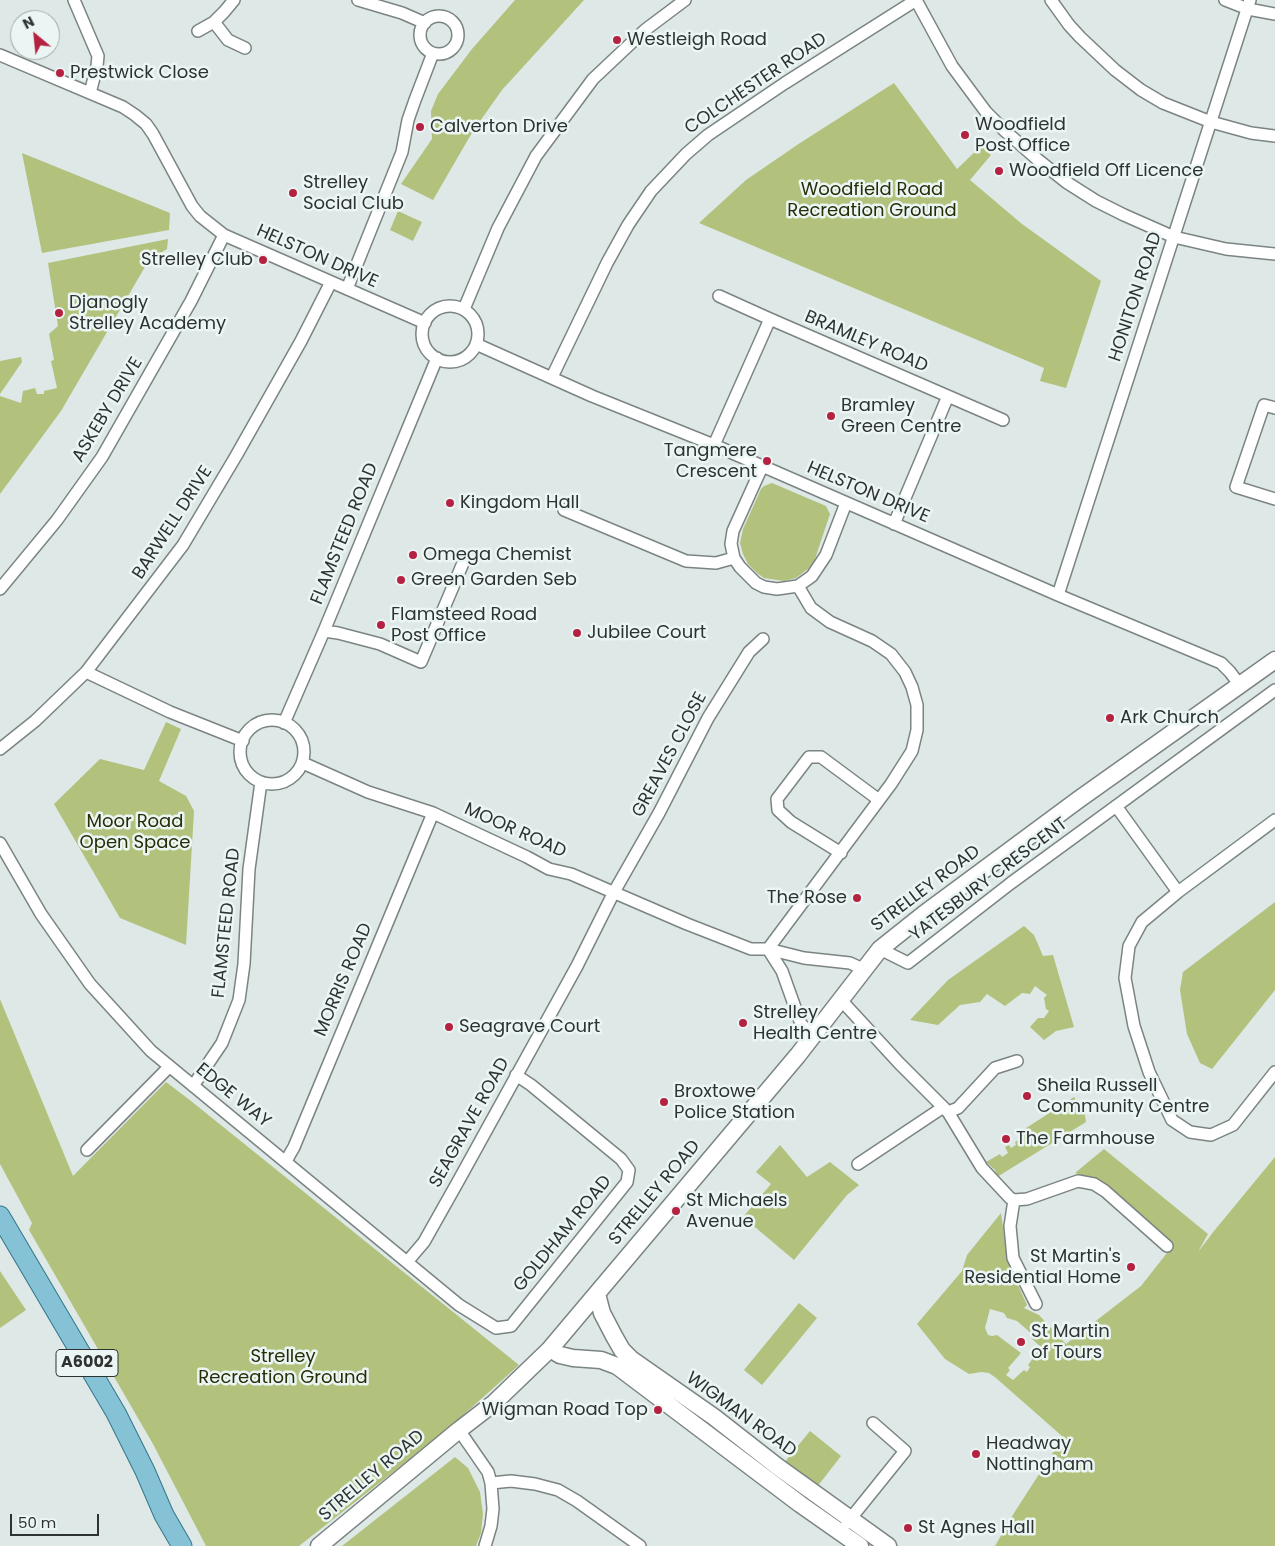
<!DOCTYPE html>
<html>
<head>
<meta charset="utf-8">
<style>
  body { margin:0 }
  #map { position:relative; width:1275px; height:1546px; overflow:hidden; background:#dde8e7; font-family:Poppins,sans-serif }
  canvas { display:block }
  .north { position:absolute; left:10px; top:10px; width:50px; height:50px; box-sizing:border-box; background:#ebf6f4; border:1px solid #9fa8a6; border-radius:50%; rotate:332deg; font-size:14px; font-weight:700; line-height:20px; text-align:center; color:#2e3332 }
  .north::after { content:''; display:block; margin:auto; width:18px; height:22px; background:#b52241; clip-path:polygon(50% 0,100% 100%,50% 72%,0 100%) }
  .scale { position:absolute; left:10px; top:1514px; width:89px; height:22px; box-sizing:border-box; border:2px solid #2e3332; border-top:0; padding-left:6px; font-size:15px; line-height:18px; white-space:nowrap; color:#2e3332; -webkit-text-stroke:4px #ebf6f4; paint-order:stroke }
</style>
</head>
<body>
<div id="map">
<canvas width="1275" height="1546"></canvas>
<div class="north">N</div>
<div class="scale">50 m</div>
</div>
<script>
const c = document.querySelector('canvas').getContext('2d');
c.lineJoin = 'round';
function paint(path, color) {
  c.fillStyle = color;
  c.fill(path, 'evenodd');
}
function shape(rows) {
  const path = new Path2D();
  for (const r of rows) {
    if (r.length === 3) {
      path.moveTo(r[0] + r[2], r[1]);
      path.arc(r[0], r[1], r[2], 0, 2 * Math.PI);
      continue;
    }
    path.moveTo(r[0], r[1]);
    for (let i = 2; i < r.length; i += 2) path.lineTo(r[i], r[i + 1]);
  }
  return path;
}
function stroke(path, color, width, dash) {
  c.strokeStyle = color;
  c.lineWidth = width;
  c.lineCap = dash ? 'butt' : 'round';
  c.setLineDash(dash || []);
  c.stroke(path);
}
function label(font, color, halo, rows, align = 'center') {
  c.font = font + ' Poppins,sans-serif';
  c.lineWidth = 5;
  c.setLineDash([]);
  c.textBaseline = 'middle';
  c.strokeStyle = halo;
  c.fillStyle = color;
  for (const [text, x, y, turn = 0] of rows) {
    c.save();
    c.translate(x, y);
    c.rotate((+turn || 0) * Math.PI / 180);
    c.textAlign = isNaN(turn) ? turn : align;
    if (halo) c.strokeText(text, 0, 0);
    c.fillText(text, 0, 0);
    c.restore();
  }
}
const green = shape([
  [515,0,584,0,502,90,473,131,433,200,401,184,432,139,431,111,438,94,472,49],
  [894,83,957,169,981,146,991,155,970,180,1022,224,1101,281,1066,388,1040,381,1044,368,699,223,746,180,800,143],
  [22,153,170,213,169,230,42,253],
  [398,211,422,222,413,241,390,230],
  [168,239,167,249,149,260,61,411,0,494,0,396,21,403,23,391,35,388,37,394,44,394,44,391,57,388,51,361,54,360,49,334,58,326,48,263],
  [21,357,22,362,0,394,0,361],
  [772,483,826,506,830,514,815,559,809,568,796,578,784,581,764,578,757,573,748,564,743,554,740,543,743,529,761,489,764,486],
  [166,722,181,729,159,781,186,796,194,811,186,945,120,918,54,804,100,759,144,770],
  [1275,902,1275,990,1212,1069,1200,1063,1187,1034,1180,990,1183,972],
  [1024,926,1034,935,1043,956,1053,955,1074,1027,1056,1031,1044,1040,1030,1027,1038,1018,1044,1018,1049,1011,1046,1009,1044,998,1047,995,1035,986,1030,994,1022,993,1005,1006,987,994,980,1002,960,1005,938,1025,910,1020,948,980],
  [0,999,73,1176,166,1082,191,1101,519,1365,460,1418,420,1451,299,1546,206,1546,153,1444,29,1230,32,1223,0,1164],
  [1074,1097,1079,1104,1083,1102,1086,1122,997,1177,995,1170,986,1162,1000,1154,1002,1157,1008,1153,1005,1147,1009,1145,1011,1148,1016,1145,1015,1142,1023,1137,1020,1132],
  [780,1145,807,1177,830,1162,859,1185,847,1195,794,1260,743,1217,771,1184,756,1172],
  [1104,1149,1208,1234,1198,1252,1214,1231,1275,1157,1275,1546,995,1546,1014,1513,1063,1437,996,1378,989,1373,981,1372,969,1374,945,1359,917,1324,962,1271,967,1255,1001,1213,1007,1256,1011,1269,1027,1305,1024,1308,1039,1315,1066,1344,1141,1286,1174,1244,1096,1179,1075,1173],
  [990,1309,1004,1313,1007,1318,1017,1321,1032,1334,1031,1338,1041,1347,1028,1365,1030,1367,1027,1372,1024,1370,1013,1380,1006,1375,1010,1370,1008,1368,1021,1353,997,1335,992,1336,988,1335,985,1328],
  [0,1271,26,1310,0,1328],
  [799,1303,817,1318,762,1385,744,1370],
  [810,1431,841,1456,817,1487,784,1463],
  [455,1457,468,1468,480,1492,483,1514,481,1533,476,1546,342,1546]
]);
const street = shape([
  [74,0,98,56,97,66,90,93],
  [358,0,402,13,425,23],
  [916,0,952,66,986,112,1005,131,1037,159,1066,182,1096,201,1124,215,1174,237,1226,249,1275,254],
  [1051,0,1069,25,1080,37,1115,70,1141,90,1163,103,1211,122,1251,133,1275,136],
  [1225,0,1248,9,1275,14],
  [439,35,19],
  [214,22,228,40,245,48],
  [198,31,214,22,224,12,234,0],
  [0,55,123,107,135,115,146,124,153,134,192,206,200,216,224,235,425,323],
  [347,289,402,152,408,120,415,100,433,53],
  [719,296,770,319,1003,420],
  [450,334,28],
  [464,309,498,228,536,156,593,79,645,30,685,0],
  [476,344,592,396,714,445,1058,595,1221,663,1230,672,1239,684],
  [552,377,607,263,628,225,651,191,686,154,708,135,785,83,916,0],
  [1275,408,1264,405,1236,487,1275,499],
  [714,445,770,319],
  [762,467,733,531,731,544,734,558,740,567,756,583,764,587,777,589,798,586,812,576,826,555,846,503],
  [564,510,686,561,716,563,734,558],
  [894,524,948,396],
  [0,589,57,520,102,457,191,301,224,235],
  [1058,595,1250,0],
  [324,631,338,633,380,644,421,662,463,563],
  [86,672,170,712,243,741],
  [272,752,32],
  [284,723,324,631,437,358],
  [0,749,35,721,86,672,183,545,236,456,301,341,331,282],
  [303,763,368,792,433,813,527,857,549,869,571,874,687,924,751,949,768,949,804,958,850,963,863,969],
  [1116,806,1178,892],
  [1275,820,1178,892,1142,922,1129,946,1125,978,1134,1026,1149,1072,1172,1120,1190,1132,1211,1135,1233,1125,1275,1072],
  [0,843,41,914,90,984,151,1051,459,1305,496,1328,511,1326,627,1182,629,1170,621,1159,531,1085,516,1075],
  [841,853,791,822,778,810,777,799,809,757,821,757,879,800],
  [768,949,891,784,912,751,917,730,917,705,912,687,905,672,891,654,872,641,830,622,811,608,798,586],
  [768,949,782,971,801,1024,813,1036],
  [880,949,908,963,1011,883,1275,690],
  [841,1000,899,1063,948,1112,982,1168,1010,1198,1014,1200,1027,1199,1078,1181,1094,1184,1105,1191,1167,1246],
  [193,1086,222,1043,239,1000,244,964,249,869,261,782],
  [948,1112,958,1108,995,1068,1017,1061],
  [87,1150,169,1067],
  [286,1161,294,1147,433,813],
  [858,1164,942,1108],
  [1014,1200,1010,1226,1013,1258,1036,1304],
  [407,1262,424,1242,460,1178,577,966,614,892,659,813,708,718,749,652,763,639],
  [459,1430,488,1472,491,1483,493,1509,491,1526,485,1546],
  [491,1483,511,1481,535,1484,558,1490,577,1501,640,1546],
  [847,1523,905,1451,873,1423]
]);
const secondary = shape([
  [597,1294,602,1313,614,1336,622,1350,631,1359,714,1417,778,1467,888,1546],
  [550,1349,560,1355,573,1358,601,1360,617,1366,800,1504,860,1546],
  [319,1546,459,1430,494,1403,550,1349,798,1055,880,949,924,914,1078,800,1275,660]
]);
const primary = shape([
  [0,1216,116,1413,145,1471,164,1515,182,1546]
]);
const markers = [
  [617,40,5,"#b52241"],
  [60,73,5,"#b52241"],
  [420,127,5,"#b52241"],
  [965,135,5,"#b52241"],
  [999,171,5,"#b52241"],
  [293,193,5,"#b52241"],
  [263,260,5,"#b52241"],
  [59,313,5,"#b52241"],
  [831,416,5,"#b52241"],
  [767,461,5,"#b52241"],
  [450,503,5,"#b52241"],
  [413,555,5,"#b52241"],
  [401,580,5,"#b52241"],
  [381,625,5,"#b52241"],
  [577,633,5,"#b52241"],
  [1110,718,5,"#b52241"],
  [857,898,5,"#b52241"],
  [743,1023,5,"#b52241"],
  [449,1027,5,"#b52241"],
  [1027,1096,5,"#b52241"],
  [664,1102,5,"#b52241"],
  [1006,1139,5,"#b52241"],
  [676,1211,5,"#b52241"],
  [1131,1267,5,"#b52241"],
  [1021,1342,5,"#b52241"],
  [658,1410,5,"#b52241"],
  [976,1454,5,"#b52241"],
  [908,1528,5,"#b52241"]
];
const shields = [
  [87,1363,62]
];
const shieldNames = [
  ["A6002",87,1363]
];
const poiNames = [
  ["Westleigh Road",627,40],
  ["Prestwick Close",70,73],
  ["Woodfield",975,125],
  ["Post Office",975,146],
  ["Calverton Drive",430,127],
  ["Woodfield Off Licence",1009,171],
  ["Strelley",303,183],
  ["Social Club",303,204],
  ["Strelley Club",253,260,"right"],
  ["Djanogly",69,303],
  ["Strelley Academy",69,324],
  ["Bramley",841,406],
  ["Green Centre",841,427],
  ["Tangmere",757,451,"right"],
  ["Crescent",757,472,"right"],
  ["Kingdom Hall",460,503],
  ["Omega Chemist",423,555],
  ["Green Garden Seb",411,580],
  ["Flamsteed Road",391,615],
  ["Post Office",391,636],
  ["Jubilee Court",587,633],
  ["Ark Church",1120,718],
  ["The Rose",847,898,"right"],
  ["Strelley",753,1013],
  ["Health Centre",753,1034],
  ["Seagrave Court",459,1027],
  ["Sheila Russell",1037,1086],
  ["Community Centre",1037,1107],
  ["Broxtowe",674,1092],
  ["Police Station",674,1113],
  ["The Farmhouse",1016,1139],
  ["St Michaels",686,1201],
  ["Avenue",686,1222],
  ["St Martin's",1121,1257,"right"],
  ["Residential Home",1121,1278,"right"],
  ["St Martin",1031,1332],
  ["of Tours",1031,1353],
  ["Wigman Road Top",648,1410,"right"],
  ["Headway",986,1444],
  ["Nottingham",986,1465],
  ["St Agnes Hall",918,1528]
];
const streetNames = [
  ["COLCHESTER ROAD",756,84,-34],
  ["HELSTON DRIVE",317,257,24],
  ["HONITON ROAD",1136,297,-72],
  ["BRAMLEY ROAD",866,342,23],
  ["ASKEBY DRIVE",108,410,-59],
  ["HELSTON DRIVE",868,493,23],
  ["BARWELL DRIVE",173,523,-57],
  ["FLAMSTEED ROAD",345,534,-68],
  ["GREAVES CLOSE",670,755,-62],
  ["MOOR ROAD",515,831,24],
  ["YATESBURY CRESCENT",989,880,-37],
  ["STRELLEY ROAD",926,889,-37],
  ["FLAMSTEED ROAD",227,923,-84],
  ["MORRIS ROAD",344,980,-67],
  ["EDGE WAY",233,1096,39],
  ["SEAGRAVE ROAD",470,1123,-61],
  ["STRELLEY ROAD",655,1193,-50],
  ["GOLDHAM ROAD",563,1234,-51],
  ["WIGMAN ROAD",741,1415,36],
  ["STRELLEY ROAD",372,1476,-40]
];
const parkNames = [
  ["Woodfield Road",872,190],
  ["Recreation Ground",872,211],
  ["Moor Road",135,822],
  ["Open Space",135,843],
  ["Strelley",283,1357],
  ["Recreation Ground",283,1378]
];
paint(green, '#b2c27d');
stroke(street, '#7b8483', 14);
stroke(secondary, '#7b8483', 19);
stroke(primary, '#32768a', 21);
stroke(street, '#fff', 11);
stroke(secondary, '#fff', 16);
stroke(primary, '#85c2d6', 19);
for (const [x, y, r, color] of markers) {
  const dot = new Path2D();
  dot.arc(x, y, r, 0, 2 * Math.PI);
  c.fillStyle = color;
  c.fill(dot);
  stroke(dot, '#ebf6f4', 2);
}
for (const [x, y, w] of shields) {
  const box = new Path2D();
  box.roundRect(x - w / 2, y - 13.5, w, 27, 4);
  c.fillStyle = '#ebf6f4';
  c.fill(box);
  stroke(box, '#2e3332', 1);
}
label('bold 16px', '#2e3332', null, shieldNames);
label('18px', '#2e3332', '#ebf6f4', poiNames, 'left');
label('18px', '#2e3332', '#ebf6f4', streetNames);
label('18px', '#272e07', '#ebf6f4', parkNames);
</script>
</body>
</html>
